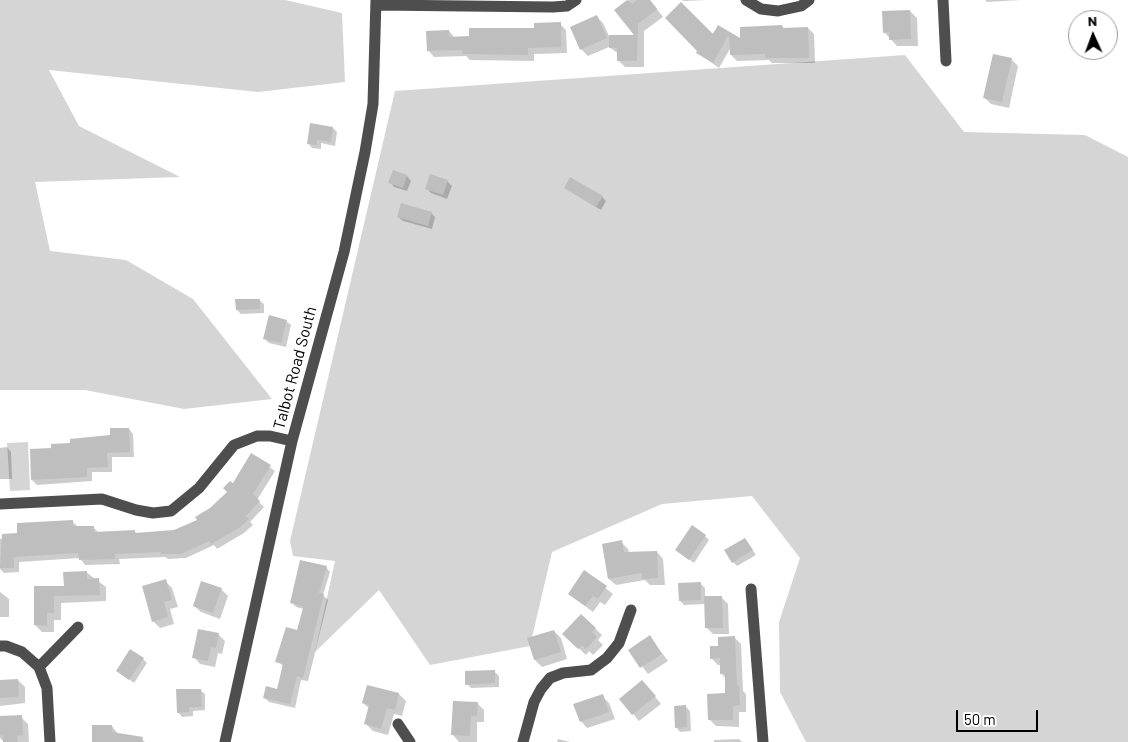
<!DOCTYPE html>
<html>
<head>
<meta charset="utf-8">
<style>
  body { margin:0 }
  #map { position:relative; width:1128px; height:742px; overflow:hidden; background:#fff; font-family:Barlow,sans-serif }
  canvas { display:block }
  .north { position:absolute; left:1068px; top:10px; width:50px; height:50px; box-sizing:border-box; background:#fff; border:1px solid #999; border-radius:50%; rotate:358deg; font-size:14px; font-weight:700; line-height:20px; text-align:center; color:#000 }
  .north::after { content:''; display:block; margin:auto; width:18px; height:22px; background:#000; clip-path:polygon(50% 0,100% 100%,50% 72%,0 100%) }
  .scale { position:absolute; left:956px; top:710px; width:82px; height:22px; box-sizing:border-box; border:2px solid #000; border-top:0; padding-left:6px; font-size:15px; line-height:18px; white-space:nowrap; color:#000; -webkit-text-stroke:4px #fff; paint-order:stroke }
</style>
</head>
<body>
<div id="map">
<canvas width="1128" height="742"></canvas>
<div class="north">N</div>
<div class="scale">50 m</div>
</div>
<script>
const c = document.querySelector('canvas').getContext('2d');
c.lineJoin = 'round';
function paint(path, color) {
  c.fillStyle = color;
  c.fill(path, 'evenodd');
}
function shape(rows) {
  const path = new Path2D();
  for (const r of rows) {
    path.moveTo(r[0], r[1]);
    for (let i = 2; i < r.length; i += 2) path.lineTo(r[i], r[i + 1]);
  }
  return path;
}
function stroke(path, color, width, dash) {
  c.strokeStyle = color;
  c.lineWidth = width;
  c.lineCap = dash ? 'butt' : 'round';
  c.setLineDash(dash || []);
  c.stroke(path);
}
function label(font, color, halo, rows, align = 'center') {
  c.font = font + ' Barlow,sans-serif';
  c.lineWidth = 4;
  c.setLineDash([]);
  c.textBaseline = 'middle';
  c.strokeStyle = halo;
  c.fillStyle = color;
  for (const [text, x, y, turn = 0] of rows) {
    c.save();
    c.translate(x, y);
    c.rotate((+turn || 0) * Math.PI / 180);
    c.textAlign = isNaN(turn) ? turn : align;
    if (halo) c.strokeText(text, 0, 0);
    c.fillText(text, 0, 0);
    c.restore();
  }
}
const green = shape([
  [0,0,285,0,342,13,345,82,258,92,49,70,79,126,180,177,35,182,50,251,126,260,193,299,272,399,184,409,85,390,0,390],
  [905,55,964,132,1085,135,1128,157,1128,742,806,742,780,692,779,622,800,558,752,496,662,504,552,552,530,646,430,665,379,590,315,652,335,561,293,556,290,541,395,91],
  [28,442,30,490,10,491,7,443]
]);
const shadow = shape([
  [629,0,650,0,663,17,644,31,644,67,625,67,619,61,619,54,609,47,588,56,581,49,596,16,603,23,609,36,636,36,616,11],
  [682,0,707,0,684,1],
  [985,0,1021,0,987,2],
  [910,11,917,18,918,46,897,46,884,32],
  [560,24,566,30,567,53,534,54,534,61,470,60,466,56,434,57,428,50,449,31,455,38,535,29],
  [782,26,785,29,808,28,814,34,815,63,772,63,769,60,737,61,731,55,731,47,719,68,698,53,718,27,741,40],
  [1011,59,1018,66,1009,108,991,104,984,97],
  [333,128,337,132,335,146,321,143,321,149,312,148,308,143],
  [394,172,407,176,411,181,407,191,394,187,390,182],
  [447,181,452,186,447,199,431,193,427,189],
  [565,188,602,197,606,201,601,210],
  [431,213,435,217,432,229,403,221,398,217],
  [259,300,264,304,264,313,241,314,237,310],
  [286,321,291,325,286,347,269,343,264,338],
  [129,429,133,434,134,457,112,457,112,472,92,472,92,481,37,485,32,480,52,450,111,436],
  [7,447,11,452,12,479,0,479,0,448],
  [252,455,275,471,257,500,264,507,250,522,253,525,244,533,217,549,214,545,186,558,168,559,165,557,119,559,120,564,85,565,80,558,19,562,19,572,4,573,0,569,0,539,73,522,78,527,93,527,98,532,134,531,138,534,174,531,199,520,228,492],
  [705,536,709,540,694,563,676,550],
  [745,539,756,555,737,566,733,562],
  [621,542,628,549,629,553,657,552,663,559,665,585,650,585,645,580,616,585,609,579],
  [326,567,330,572,323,595,328,600,308,681,301,680,295,708,269,702,264,697,278,690,283,666,277,661,298,632,304,609,296,607,291,602],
  [86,572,106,587,106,601,61,603,61,620,54,620,54,632,42,632,35,625,35,587,65,587],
  [585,572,613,594,605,605,600,602,593,612,569,594],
  [165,581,172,588,178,607,170,609,174,624,160,628,153,621],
  [700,583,705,588,705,598,721,597,728,604,729,634,713,634,707,628,706,604,684,605,680,601],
  [221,589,228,596,220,619,201,612,194,606],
  [0,592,9,599,9,617,0,617],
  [581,615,602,635,598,640,603,645,593,655,589,651,586,655,571,641],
  [554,631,561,638,567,659,542,667,535,660,528,639],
  [218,634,225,641,222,654,218,653,215,667,200,664,194,657],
  [650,637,668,661,648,674,630,650],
  [734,637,741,644,743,691,746,694,746,712,739,712,739,727,716,726,709,719,727,694,726,679,722,674,721,665,718,665,711,658,719,647],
  [143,659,147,663,134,683,118,671],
  [494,671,499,676,499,687,471,688,467,684],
  [18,680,25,687,25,703,0,706,0,681],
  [368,686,399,694,406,701,402,716,394,714,388,735,373,731,366,724,370,709,363,703],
  [649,689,661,704,639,721,633,714],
  [200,690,205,694,205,710,193,711,193,716,182,717,178,712],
  [602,696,609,703,615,719,587,728,581,721],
  [477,703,484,710,484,722,477,722,477,742,459,742,453,735],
  [686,707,690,711,691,731,680,732,676,727],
  [0,717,21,717,28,724,29,742,4,742,0,738],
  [112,726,118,734,140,738,145,742,93,742],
  [558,739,570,742,557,742],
  [739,739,742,742,714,742,714,740]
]);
const building = shape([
  [627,0,632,4,637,0,650,0,657,9,638,24,637,61,617,61,617,48,609,48,609,35,634,35,614,10],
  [681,2,713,34,718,25,740,38,740,27,782,25,783,28,808,27,809,58,765,58,765,54,730,55,729,34,713,63,696,53,697,51,665,18],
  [910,10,911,39,889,40,889,32,883,33,882,11],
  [597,15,607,38,580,50,570,27],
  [561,22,561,47,528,48,528,55,463,54,462,50,427,51,426,31,449,30,449,37,469,36,469,28,534,28,534,23],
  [993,54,1012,58,1002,102,983,98],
  [310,123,333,127,331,142,317,140,317,145,307,144],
  [393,170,407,175,403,188,388,183],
  [430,174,448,180,443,195,425,189],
  [570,177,603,196,596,207,564,188],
  [401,203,432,212,428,226,397,217],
  [235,299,260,299,260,309,236,310],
  [269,315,287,320,281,343,263,339],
  [110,428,129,428,130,452,107,453,108,467,87,468,87,477,31,480,30,449,51,448,51,444,70,443,70,439,110,435],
  [251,453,271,465,253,494,260,501,246,516,249,519,239,528,211,544,209,541,181,554,161,554,161,552,115,554,115,559,79,560,78,553,14,557,14,568,0,568,2,534,17,533,17,523,73,520,73,526,94,526,94,532,135,530,135,533,174,530,197,520,195,517,210,508,227,492,223,488,230,481,233,483],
  [692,525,706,535,689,560,675,550],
  [745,538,753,550,732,563,724,550],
  [622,540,624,552,657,551,658,578,642,579,642,573,608,579,602,544],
  [300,560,327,566,319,593,324,594,303,678,297,676,290,704,263,698,266,686,277,689,283,664,275,662,286,627,297,630,303,608,302,606,290,603],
  [584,570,607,586,598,599,593,596,585,606,568,594],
  [87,571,87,579,99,578,100,595,54,596,54,613,47,613,47,626,34,625,34,586,64,586,63,572],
  [166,579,172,600,164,602,168,617,152,622,142,586],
  [201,581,222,588,213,613,193,606],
  [701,582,701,600,679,601,678,583],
  [704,596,722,596,723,628,705,628],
  [581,614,596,628,592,632,597,637,586,649,582,645,578,649,562,634],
  [198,629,219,633,216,648,211,647,208,661,192,658],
  [554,630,561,652,534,660,527,638],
  [650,635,662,654,640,668,628,650],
  [735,636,737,686,739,686,740,705,733,706,733,720,708,720,707,694,725,693,725,674,720,674,720,658,710,659,710,646,718,646,718,637],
  [130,649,144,658,129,680,116,671],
  [495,670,495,683,465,685,465,671],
  [18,679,19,697,0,698,0,680],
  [642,680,656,696,632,715,619,699],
  [367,685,399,693,395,710,387,708,381,729,364,724,369,705,362,703],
  [176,689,201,689,202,707,189,707,189,712,177,713],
  [603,694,609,712,580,722,573,704],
  [453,701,478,702,477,716,471,716,470,736,451,735],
  [686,705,687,727,675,728,674,706],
  [22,715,23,735,17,736,18,742,3,742,3,735,0,736,0,716],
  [92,725,112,725,112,732,143,737,142,742,92,742]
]);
const minor = shape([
  [746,0,761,9,778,11,801,6,809,0],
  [943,0,946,61],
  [377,5,553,7,567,6,576,0],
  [0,504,102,499,136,510,153,513,171,511,199,488,234,445,257,436,270,436,292,441],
  [751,589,763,742],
  [0,646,6,646,22,652,39,667,78,627],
  [39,667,47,688,50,742],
  [398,724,410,742],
  [225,742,292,441,344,252,365,152,373,104,376,0],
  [523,742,534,702,541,689,550,678,563,673,591,670,607,658,619,643,631,610]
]);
const streetNames = [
  ["Talbot Road South",295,368,-75]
];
paint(green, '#d5d5d5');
paint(shadow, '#0003');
paint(building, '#bebebe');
stroke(minor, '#4e4e4e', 11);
label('16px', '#000', '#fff', streetNames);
</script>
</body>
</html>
